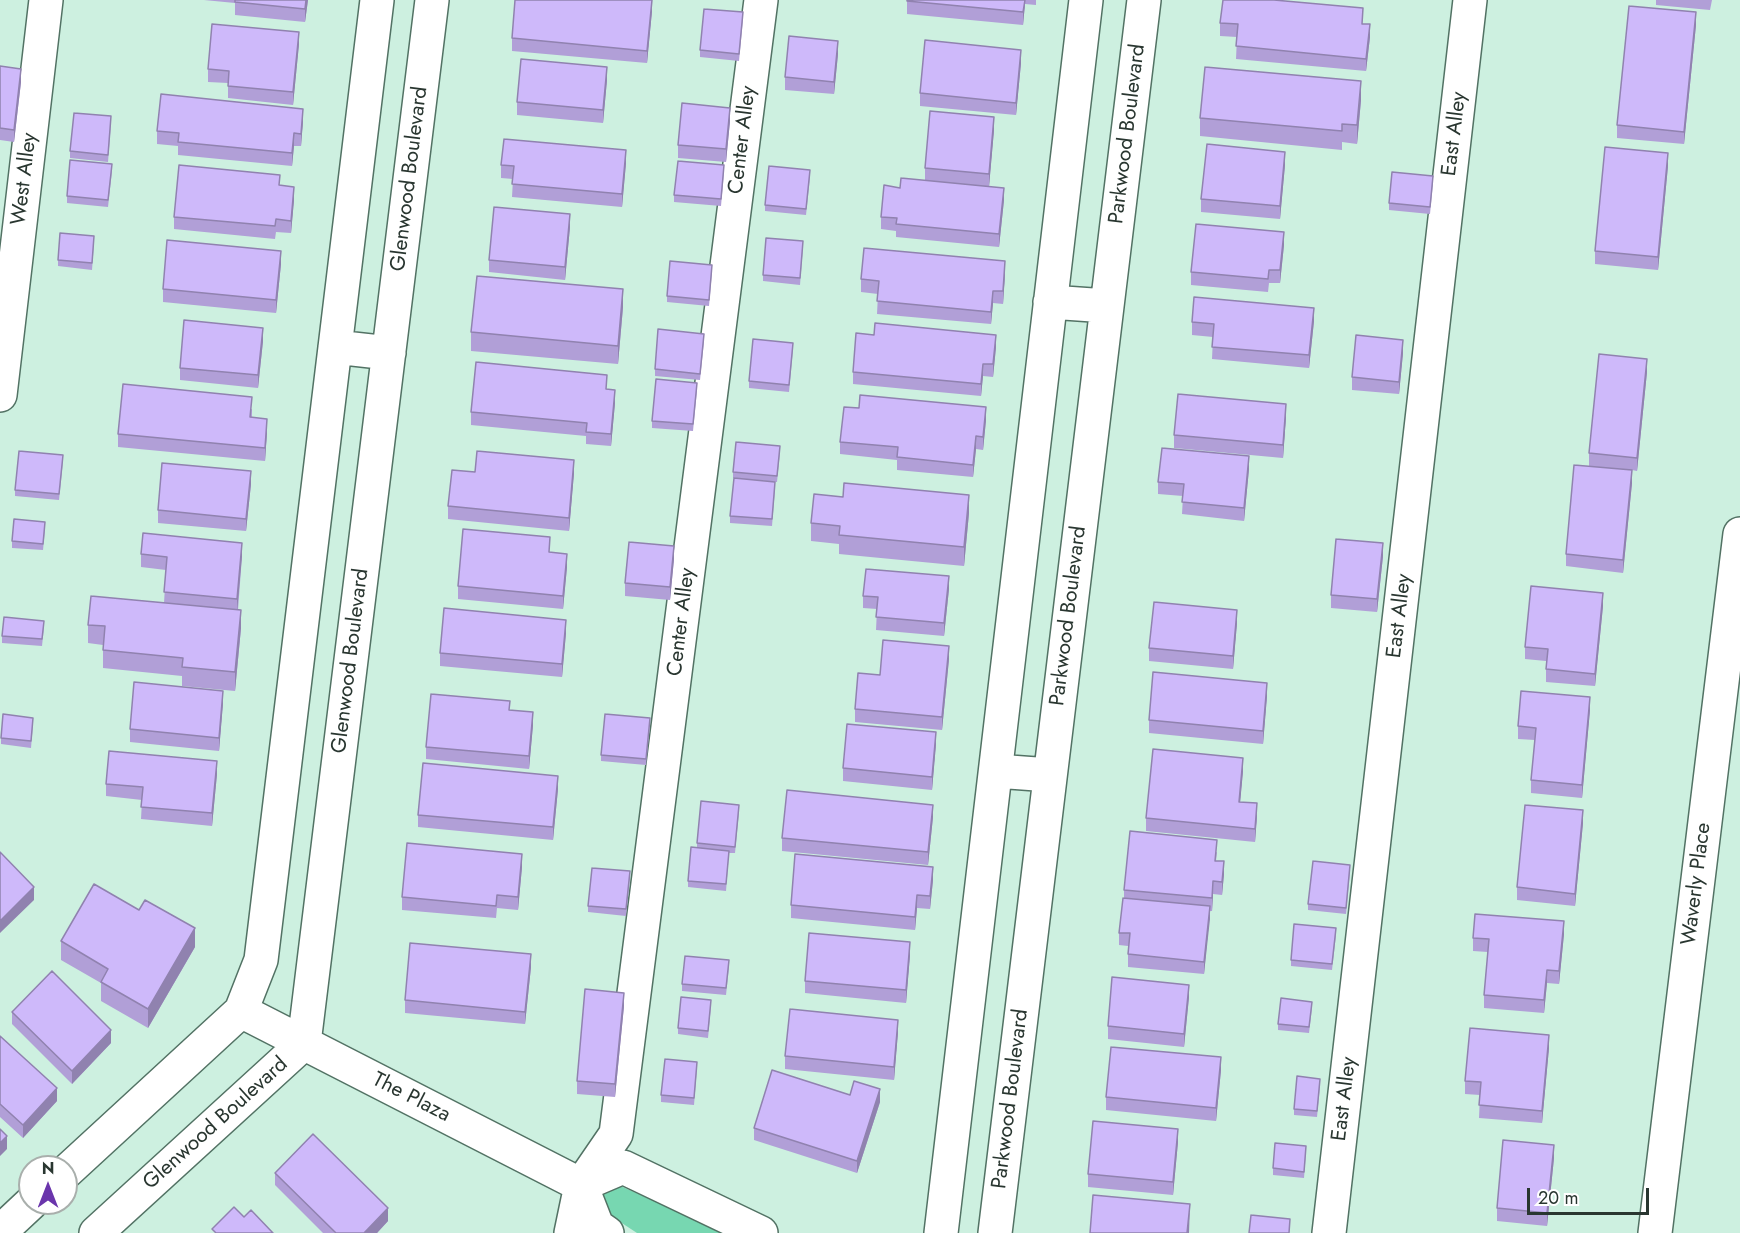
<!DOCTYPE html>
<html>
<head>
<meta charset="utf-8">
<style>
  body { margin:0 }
  #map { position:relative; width:1740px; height:1233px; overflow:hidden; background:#cdf0e0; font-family:Jost,sans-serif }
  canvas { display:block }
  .north { position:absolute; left:18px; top:1155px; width:60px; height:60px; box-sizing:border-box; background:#fff; border:2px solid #a9afac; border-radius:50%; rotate:0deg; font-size:16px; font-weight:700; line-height:24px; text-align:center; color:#293630 }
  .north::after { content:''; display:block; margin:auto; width:21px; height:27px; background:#6a35ac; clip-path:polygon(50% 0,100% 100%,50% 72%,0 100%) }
  .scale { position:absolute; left:1527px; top:1188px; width:122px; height:27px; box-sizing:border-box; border:3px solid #293630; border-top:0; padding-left:8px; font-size:18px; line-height:21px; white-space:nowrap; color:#293630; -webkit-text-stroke:4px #fff; paint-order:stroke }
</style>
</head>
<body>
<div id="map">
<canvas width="1740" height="1233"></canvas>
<div class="north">N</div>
<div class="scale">20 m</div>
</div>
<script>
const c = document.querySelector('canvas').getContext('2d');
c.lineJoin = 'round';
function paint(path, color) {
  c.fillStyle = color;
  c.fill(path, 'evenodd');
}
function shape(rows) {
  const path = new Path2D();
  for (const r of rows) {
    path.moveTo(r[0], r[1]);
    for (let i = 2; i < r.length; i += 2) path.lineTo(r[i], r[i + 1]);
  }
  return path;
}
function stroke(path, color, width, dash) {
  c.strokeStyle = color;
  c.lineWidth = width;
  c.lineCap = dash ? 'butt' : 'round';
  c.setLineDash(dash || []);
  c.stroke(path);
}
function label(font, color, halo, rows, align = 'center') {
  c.font = font + ' Jost,sans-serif';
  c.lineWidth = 5;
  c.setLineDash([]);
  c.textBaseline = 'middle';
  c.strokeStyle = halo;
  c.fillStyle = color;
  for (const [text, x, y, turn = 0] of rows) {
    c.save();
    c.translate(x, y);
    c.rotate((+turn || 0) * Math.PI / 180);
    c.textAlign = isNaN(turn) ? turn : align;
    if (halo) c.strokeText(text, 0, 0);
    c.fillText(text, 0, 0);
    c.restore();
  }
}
const green = shape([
  [618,1185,727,1233,637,1233,605,1212,592,1193]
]);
const minor = shape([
  [1050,302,1107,306],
  [335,347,389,353],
  [0,395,46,0],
  [996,771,1050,775],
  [241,1011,581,1185,597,1226,607,1233],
  [66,1172,241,1011,261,960,377,0],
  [581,1185,623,1167,761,1233],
  [0,1232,31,1203],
  [96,1233,304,1043,432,0],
  [571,1233,581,1185,616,1134,761,0],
  [941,1233,1086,0],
  [995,1233,1144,0],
  [1329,1233,1470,0],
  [1655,1233,1740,534]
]);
const wall = shape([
  [204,0,308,0,305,22,235,15,235,3],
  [907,0,1036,0,1036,5,1025,4,1023,25,907,14],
  [1656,0,1712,0,1710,10,1656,5],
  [652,11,647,63,512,51,512,38],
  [743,19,739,61,700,57,700,50],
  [1220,23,1363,24,1370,37,1366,71,1236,59,1237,37,1220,36],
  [1696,25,1684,144,1617,138,1617,125],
  [299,44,293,105,228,98,228,83,208,82,208,69],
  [838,54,834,94,785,90,785,77],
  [1021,63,1016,115,920,106,920,93],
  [0,66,21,82,14,142,0,140],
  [607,80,603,123,517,115,517,102],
  [1361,100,1357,144,1342,142,1342,150,1200,136,1200,118],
  [303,121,301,146,294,146,292,166,178,155,178,146,157,144,157,131],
  [730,121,726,162,678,158,678,145],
  [111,123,108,162,70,158,70,151],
  [994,130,989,186,1004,200,999,247,896,237,896,231,881,229,881,217,900,188,925,180,925,168],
  [626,163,622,207,512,197,513,179,501,178,501,165],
  [1285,165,1280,219,1201,212,1201,199],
  [1668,166,1658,270,1595,264,1595,251],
  [112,171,108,207,67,203,67,196],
  [724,172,721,206,674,202,674,195],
  [810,177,806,215,765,211,765,205],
  [1433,183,1430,214,1389,210,1389,203],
  [280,186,294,200,291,233,276,232,275,239,174,229,174,217],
  [570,227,565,280,489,272,489,260],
  [94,243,92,270,58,266,58,260],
  [1284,245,1280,283,1269,283,1268,292,1191,285,1191,272],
  [803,247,800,285,763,281,763,275],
  [281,264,276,313,163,302,163,289],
  [712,272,709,306,667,302,667,296],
  [1005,274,1003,304,993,303,991,324,877,314,878,294,861,292,861,279],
  [623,307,618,364,471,351,471,332],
  [1314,321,1309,368,1212,359,1213,337,1192,335,1192,322],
  [263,341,258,388,180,380,180,368],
  [704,341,700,380,655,376,655,369],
  [996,347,993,377,983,376,981,396,853,384,853,372],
  [793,349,789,392,749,388,749,381],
  [1403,353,1399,394,1352,390,1352,377],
  [1647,372,1637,471,1632,470,1632,483,1623,573,1566,566,1566,554,1589,466,1589,453],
  [607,389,615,403,611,446,586,444,586,436,471,425,471,412],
  [697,390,693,431,652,428,652,421],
  [252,409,252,418,267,432,265,461,118,447,118,434],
  [1286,417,1283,458,1174,448,1174,435],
  [986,420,983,450,976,449,973,477,897,470,897,460,840,454,840,442],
  [780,452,777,482,733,478,733,472],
  [63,461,59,500,15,496,15,490],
  [1249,469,1244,521,1182,514,1183,496,1158,494,1158,482],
  [475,472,574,473,569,531,448,519,448,506],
  [251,484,246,531,158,523,158,510],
  [775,489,772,526,730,523,730,516],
  [969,513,964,566,839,554,839,544,811,541,811,523],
  [45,529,43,550,12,548,12,541],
  [550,552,567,567,563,609,458,599,458,586],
  [141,554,242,556,238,610,241,628,235,691,182,686,182,676,103,668,103,645,88,643,88,625,164,603,166,570,141,567],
  [1383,556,1377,612,1331,608,1331,595],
  [674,559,670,600,625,596,625,583],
  [949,589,944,636,876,630,877,609,863,608,863,596],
  [1603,606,1595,686,1546,682,1546,661,1525,659,1525,647],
  [1237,623,1233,669,1149,661,1149,648],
  [44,627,42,646,2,643,2,636],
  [566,633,562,677,440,666,440,653],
  [949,659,942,730,855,722,855,709,880,675],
  [1267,696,1263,744,1149,733,1149,720],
  [223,703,219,751,130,742,130,729],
  [510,710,533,725,529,769,426,759,426,747],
  [1590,710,1582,798,1531,793,1531,780,1535,740,1518,739,1518,726],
  [33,724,31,748,1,744,1,738],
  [650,725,646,765,601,761,601,755],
  [936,744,932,790,843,781,843,768],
  [1243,771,1240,802,1257,816,1255,842,1146,831,1146,818],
  [217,774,212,826,141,819,142,800,106,796,106,784],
  [558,789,553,840,418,827,418,815],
  [739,812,735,853,729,853,726,891,688,887,688,881,697,848,697,843],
  [933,817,928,865,782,851,782,838],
  [1583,823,1575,906,1517,900,1517,887],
  [1217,852,1216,861,1224,874,1222,895,1213,894,1212,911,1210,911,1204,974,1128,967,1128,946,1119,945,1119,933,1124,898,1124,890],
  [522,867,518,910,497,908,496,918,402,910,402,897],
  [1350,871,1346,914,1308,910,1308,904],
  [630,878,626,916,588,912,588,906],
  [933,880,930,909,917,908,915,930,791,918,791,905],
  [1564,934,1559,984,1547,983,1544,1013,1484,1008,1484,995,1488,952,1473,951,1473,938],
  [1336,935,1332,970,1291,966,1291,960],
  [61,941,195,947,148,1028,101,1001,101,983,61,960],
  [910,955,906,1003,805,993,805,981],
  [531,967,525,1024,405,1013,405,1000],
  [729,967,726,995,682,991,682,984],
  [1189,997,1184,1047,1108,1039,1108,1026],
  [624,1006,615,1097,577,1094,577,1081],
  [711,1006,708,1038,678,1034,678,1028],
  [1312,1008,1309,1033,1278,1030,1278,1024],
  [12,1012,111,1043,72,1084,12,1024],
  [898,1032,894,1080,785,1069,785,1056],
  [0,1036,57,1101,23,1138,0,1117],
  [1549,1048,1542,1123,1479,1118,1480,1095,1465,1094,1465,1081],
  [697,1068,694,1105,661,1102,661,1095],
  [1221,1070,1216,1121,1106,1110,1106,1097],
  [1320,1086,1317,1117,1294,1115,1294,1109],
  [850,1095,880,1102,857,1173,754,1140,754,1128],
  [1178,1142,1173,1195,1088,1187,1088,1174],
  [1306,1152,1304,1178,1273,1175,1273,1168],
  [1554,1158,1547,1226,1497,1221,1497,1208],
  [275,1173,388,1221,377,1233,323,1233,275,1185]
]);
const shadedWall = shape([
  [306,0,308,0,305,22,305,9],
  [652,0,652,11,647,63,647,51],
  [1025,0,1025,4,1023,25,1023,12],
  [1696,12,1696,25,1684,144,1684,132],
  [1370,24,1370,37,1366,71,1366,59],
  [299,32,299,44,293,105,293,92],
  [838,41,838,54,834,94,834,82],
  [1021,50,1021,63,1016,115,1016,103],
  [607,67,607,80,603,123,603,110],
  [21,69,21,82,14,142,14,130],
  [1361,81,1361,100,1357,144,1357,125],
  [730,108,730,121,726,162,726,149],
  [303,109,303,121,301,146,301,134],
  [994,117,994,130,989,187,989,174],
  [294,133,294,146,292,166,292,153],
  [626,150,626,163,622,207,622,194],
  [1285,152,1285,165,1280,219,1280,206],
  [1668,153,1668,166,1658,270,1658,257],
  [294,187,294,200,291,233,291,221],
  [1004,188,1004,200,999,247,999,234],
  [570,214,570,227,565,280,565,267],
  [1284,232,1284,245,1280,283,1280,270],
  [281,251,281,264,276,313,276,300],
  [1005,261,1005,274,1003,304,1003,291],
  [623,289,623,307,618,364,618,346],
  [993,291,993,303,991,324,991,312],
  [1314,308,1314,321,1309,368,1309,355],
  [263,328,263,341,258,388,258,375],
  [996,335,996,347,993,377,993,364],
  [1403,340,1403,353,1399,394,1399,382],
  [1647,359,1647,372,1637,471,1637,458],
  [983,364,983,376,981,396,981,384],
  [615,390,615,403,611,446,611,434],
  [1286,404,1286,417,1283,458,1283,445],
  [986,407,986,420,983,450,983,437],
  [267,419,267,432,265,461,265,448],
  [976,436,976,449,973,477,973,465],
  [1249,456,1249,469,1244,521,1244,508],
  [574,460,574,473,569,531,569,518],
  [1632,470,1632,483,1623,573,1623,560],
  [251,471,251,484,246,531,246,519],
  [969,495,969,513,964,566,964,547],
  [242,543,242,556,237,612,237,599],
  [1383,543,1383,556,1377,612,1377,599],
  [674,546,674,559,670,600,670,587],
  [567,554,567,567,563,609,563,596],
  [949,576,949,589,944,636,944,623],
  [1603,593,1603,606,1595,686,1595,674],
  [241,610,241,628,235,691,235,672],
  [1237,610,1237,623,1233,669,1233,656],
  [566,620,566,633,562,677,562,664],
  [949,646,949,659,942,730,942,717],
  [1267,683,1267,696,1263,744,1263,731],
  [223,691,223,703,219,751,219,738],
  [1590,697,1590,710,1582,798,1582,785],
  [533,712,533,725,529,769,529,756],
  [936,732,936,744,932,790,932,777],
  [1243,758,1243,771,1239,815,1239,802],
  [217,761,217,774,212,826,212,813],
  [558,776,558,789,553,840,553,827],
  [1257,803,1257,816,1255,842,1255,829],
  [933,805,933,817,928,865,928,852],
  [1583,810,1583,823,1575,906,1575,894],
  [522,854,522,867,518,910,518,897],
  [1224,861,1224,874,1222,895,1222,882],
  [933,867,933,880,930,909,930,896],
  [1213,881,1213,894,1212,911,1212,898],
  [34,887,34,900,0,933,0,921],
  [917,895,917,908,915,930,915,917],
  [1210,906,1210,919,1204,974,1204,962],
  [1564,921,1564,934,1559,984,1559,971],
  [195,928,195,947,148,1028,148,1009],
  [910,942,910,955,906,1003,906,990],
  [531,954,531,967,525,1024,525,1012],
  [1547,970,1547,983,1544,1013,1544,1000],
  [1189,985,1189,997,1184,1047,1184,1034],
  [624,993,624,1006,615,1097,615,1084],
  [898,1020,898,1032,894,1080,894,1067],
  [111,1030,111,1043,72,1084,72,1071],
  [1549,1035,1549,1048,1542,1123,1542,1111],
  [1221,1057,1221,1070,1216,1121,1216,1108],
  [57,1088,57,1101,23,1138,23,1125],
  [880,1089,880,1102,857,1173,857,1161],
  [1178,1129,1178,1142,1173,1195,1173,1182],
  [7,1136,7,1149,0,1156,0,1143],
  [1554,1145,1554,1158,1547,1226,1547,1213],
  [1190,1204,1189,1233,1187,1233],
  [388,1208,388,1221,377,1233,364,1233]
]);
const building = shape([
  [235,0,306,0,305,9,235,2,235,0],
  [515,0,652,0,647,51,512,38,515,0],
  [907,0,1025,0,1023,12,907,1,907,0],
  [1223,0,1274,0,1363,8,1362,24,1370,24,1366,59,1236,46,1238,24,1220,23,1223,0],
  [1629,6,1696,12,1684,132,1617,125,1629,6],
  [704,9,743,12,739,54,700,50,704,9],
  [212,24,299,32,293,92,228,86,229,71,208,69,212,24],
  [789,36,838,41,834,82,785,77,789,36],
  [925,40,1021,50,1016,103,920,93,925,40],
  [521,59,607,67,603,110,517,102,521,59],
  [0,66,21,69,14,130,0,128,0,66],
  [1205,67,1361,81,1357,125,1342,124,1342,131,1200,118,1205,67],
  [161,94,303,109,301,134,294,133,292,153,178,142,179,133,157,131,161,94],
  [682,103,730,108,726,149,678,145,682,103],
  [930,111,994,117,989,174,925,168,930,111],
  [74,113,111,116,108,155,70,151,74,113],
  [504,139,626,150,622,194,512,184,514,166,501,165,504,139],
  [1207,144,1285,152,1280,206,1201,199,1207,144],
  [1605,147,1668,153,1658,257,1595,251,1605,147],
  [70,160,112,164,108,200,67,196,70,160],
  [678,161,724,165,721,199,674,195,678,161],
  [179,165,280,175,279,185,294,187,291,221,276,219,275,226,174,217,179,165],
  [769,166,810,170,806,209,765,205,769,166],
  [1392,172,1433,176,1430,207,1389,203,1392,172],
  [901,178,1004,188,999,234,896,224,897,218,881,217,884,185,900,188,901,178],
  [494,207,570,214,565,267,489,260,494,207],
  [1196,224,1284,232,1280,270,1269,270,1268,279,1191,272,1196,224],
  [60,233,94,236,92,263,58,260,60,233],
  [766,238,803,241,800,278,763,275,766,238],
  [167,240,281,251,276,300,163,289,167,240],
  [864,248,1005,261,1003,291,993,291,991,312,877,301,879,281,861,279,864,248],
  [670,261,712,265,709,300,667,296,670,261],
  [477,276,623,289,618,346,471,332,477,276],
  [1194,297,1314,308,1309,355,1212,347,1214,324,1192,322,1194,297],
  [184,320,263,328,258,375,180,368,184,320],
  [875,323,996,335,993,364,983,364,981,384,853,372,856,333,874,335,875,323],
  [658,329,704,334,700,374,655,369,658,329],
  [1356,335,1403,340,1399,382,1352,377,1356,335],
  [753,339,793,343,789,385,749,381,753,339],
  [1599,354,1647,359,1637,458,1589,453,1599,354],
  [476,362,607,375,606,389,615,390,611,434,586,432,587,423,471,412,476,362],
  [656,379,697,383,693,424,652,421,656,379],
  [123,384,252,397,250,417,267,419,265,448,118,434,123,384],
  [1178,394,1286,404,1283,445,1174,435,1178,394],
  [860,395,986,407,983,437,976,436,973,465,897,457,898,447,840,442,844,407,859,408,860,395],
  [736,442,780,446,777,476,733,472,736,442],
  [1162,448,1249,456,1244,508,1182,502,1184,484,1158,482,1162,448],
  [19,451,63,455,59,494,15,490,19,451],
  [477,451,574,460,569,518,448,506,452,470,475,472,477,451],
  [162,463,251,471,246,519,158,510,162,463],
  [1574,465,1632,470,1623,560,1566,554,1574,465],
  [734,478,775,482,772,519,730,516,734,478],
  [844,483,969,495,964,547,839,535,840,526,811,523,814,494,843,497,844,483],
  [14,519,45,522,43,544,12,541,14,519],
  [463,529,550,537,549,552,567,554,563,596,458,586,463,529],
  [143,533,242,543,237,599,164,592,167,557,141,554,143,533],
  [1336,539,1383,543,1377,599,1331,595,1336,539],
  [629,542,674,546,670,587,625,583,629,542],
  [866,569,949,576,944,623,876,617,878,597,863,596,866,569],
  [1531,586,1603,593,1595,674,1546,669,1548,649,1525,647,1531,586],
  [91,596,241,610,235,672,182,667,183,658,103,650,105,626,88,625,91,596],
  [1154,602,1237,610,1233,656,1149,648,1154,602],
  [444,608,566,620,562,664,440,653,444,608],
  [4,617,44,621,42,639,2,636,4,617],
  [883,640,949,646,942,717,855,709,858,673,880,675,883,640],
  [1153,672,1267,683,1263,731,1149,720,1153,672],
  [134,682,223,691,219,738,130,729,134,682],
  [1521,691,1590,697,1582,785,1531,780,1536,728,1518,726,1521,691],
  [431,694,510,701,509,710,533,712,529,756,426,747,431,694],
  [3,714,33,718,31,741,1,738,3,714],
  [605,714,650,718,646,759,601,755,605,714],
  [847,724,936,732,932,777,843,768,847,724],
  [1153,749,1243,758,1239,802,1257,803,1255,829,1146,818,1153,749],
  [109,751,217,761,212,813,141,807,143,787,106,784,109,751],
  [423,763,558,776,553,827,418,815,423,763],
  [787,790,933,805,928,852,782,838,787,790],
  [701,801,739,805,735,847,697,843,701,801],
  [1525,805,1583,810,1575,894,1517,887,1525,805],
  [1130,831,1217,840,1215,861,1224,861,1222,882,1213,881,1212,898,1124,890,1130,831],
  [407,843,522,854,518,897,497,895,496,906,402,897,407,843],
  [691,847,729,851,726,884,688,881,691,847],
  [0,852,34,887,0,921,0,852],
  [795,854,933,867,930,896,917,895,915,917,791,905,795,854],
  [1313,861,1350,865,1346,908,1308,904,1313,861],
  [592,868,630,871,626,909,588,906,592,868],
  [94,884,139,910,145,900,195,928,148,1009,101,982,108,969,61,941,94,884],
  [1123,898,1210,906,1204,962,1128,954,1130,933,1119,933,1123,898],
  [1475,914,1564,921,1559,971,1547,970,1544,1000,1484,995,1489,939,1473,938,1475,914],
  [1294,924,1336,928,1332,964,1291,960,1294,924],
  [809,933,910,942,906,990,805,981,809,933],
  [410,943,531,954,525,1012,405,1000,410,943],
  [685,956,729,960,726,988,682,984,685,956],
  [52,971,111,1030,72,1071,12,1012,52,971],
  [1112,977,1189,985,1184,1034,1108,1026,1112,977],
  [585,989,624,993,615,1084,577,1081,585,989],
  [681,997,711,1000,708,1031,678,1028,681,997],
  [1281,998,1312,1002,1309,1027,1278,1024,1281,998],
  [790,1009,898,1020,894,1067,785,1056,790,1009],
  [1470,1028,1549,1035,1542,1111,1479,1105,1481,1082,1465,1081,1470,1028],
  [0,1036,57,1088,23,1125,0,1104,0,1036],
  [1111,1047,1221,1057,1216,1108,1106,1097,1111,1047],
  [665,1059,697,1062,694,1098,661,1095,665,1059],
  [772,1070,850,1095,854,1081,880,1089,857,1161,754,1128,772,1070],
  [1297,1076,1320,1079,1317,1111,1294,1109,1297,1076],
  [1093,1121,1178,1129,1173,1182,1088,1174,1093,1121],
  [0,1129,7,1136,0,1143,0,1129],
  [313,1134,388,1208,364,1233,336,1233,275,1173,313,1134],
  [1503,1140,1554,1145,1547,1213,1497,1208,1503,1140],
  [1275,1143,1306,1146,1304,1172,1273,1168,1275,1143],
  [1093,1195,1190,1204,1187,1233,1090,1233,1093,1195],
  [234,1207,244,1217,251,1210,273,1233,216,1233,212,1229,234,1207],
  [1251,1215,1290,1219,1289,1233,1249,1233,1251,1215]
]);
const streetNames = [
  ["Parkwood Boulevard",1128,134,-83],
  ["East Alley",1455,134,-83],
  ["Center Alley",743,140,-83],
  ["West Alley",25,179,-83],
  ["Glenwood Boulevard",410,179,-83],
  ["Parkwood Boulevard",1069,616,-83],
  ["East Alley",1400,616,-83],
  ["Center Alley",682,622,-83],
  ["Glenwood Boulevard",351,661,-83],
  ["Waverly Place",1697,884,-83],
  ["The Plaza",411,1098,27],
  ["Parkwood Boulevard",1011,1099,-83],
  ["East Alley",1345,1099,-83],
  ["Glenwood Boulevard",216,1124,-42]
];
paint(green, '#77d7b1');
stroke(minor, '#527264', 36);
stroke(minor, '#fff', 33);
paint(wall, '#b19fd7');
paint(shadedWall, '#9082af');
paint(building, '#ceb9fa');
stroke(building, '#9082af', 1.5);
label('21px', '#293630', '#fff', streetNames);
</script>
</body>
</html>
